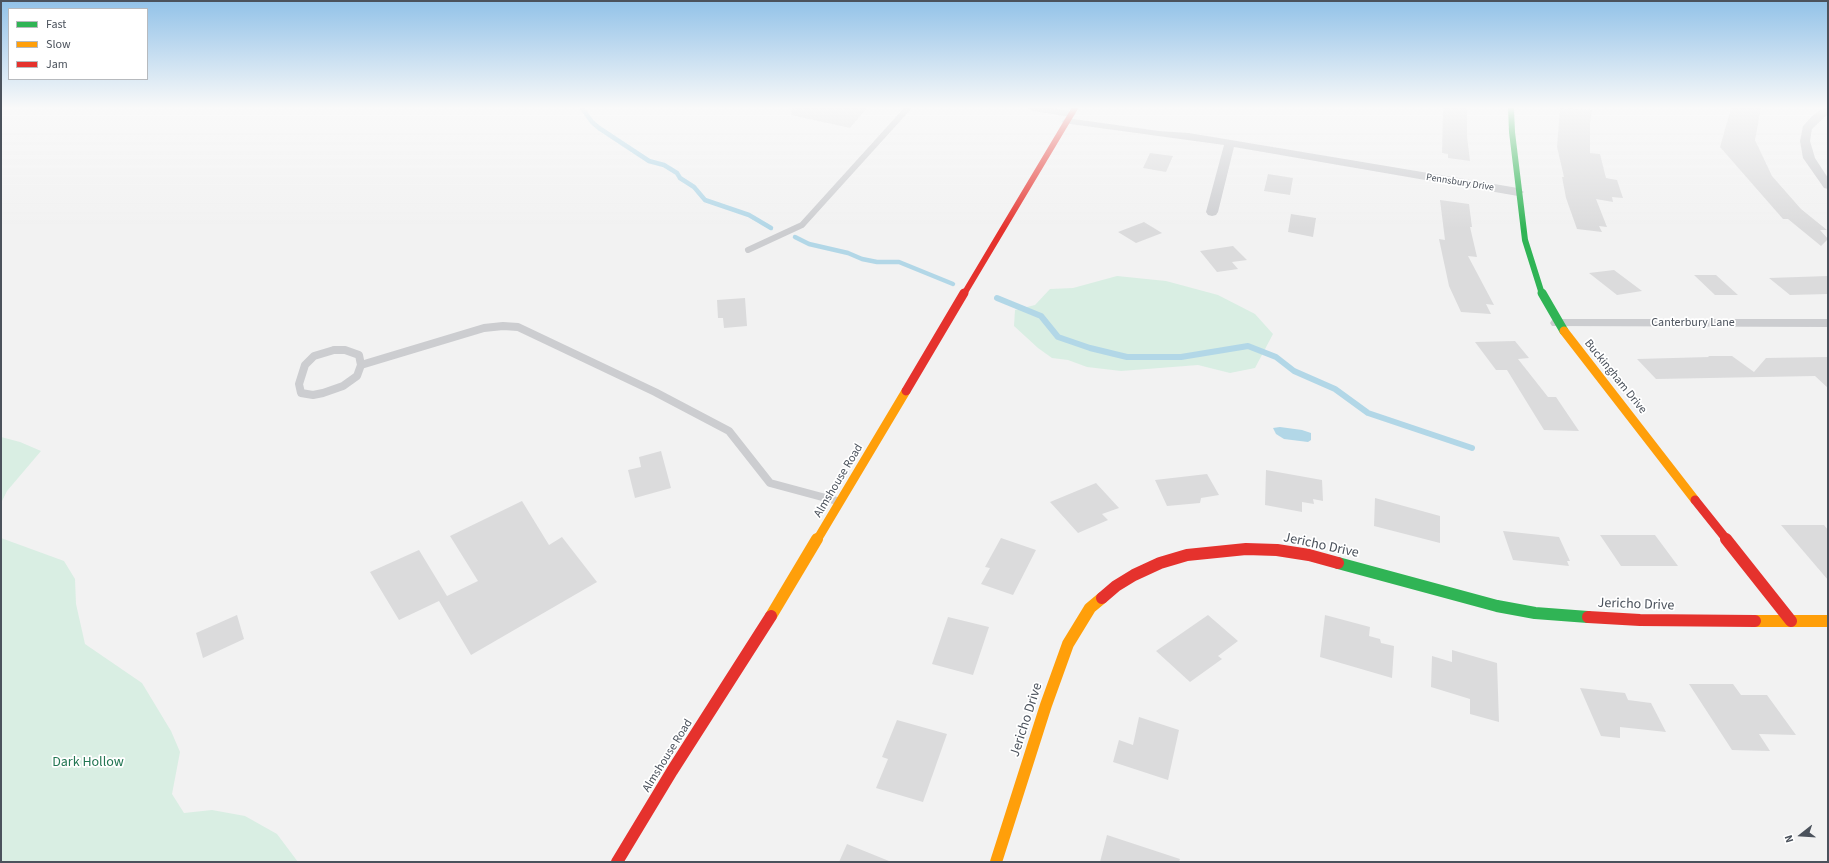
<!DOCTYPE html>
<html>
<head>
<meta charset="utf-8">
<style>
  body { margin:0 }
  #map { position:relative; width:1829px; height:863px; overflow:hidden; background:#f2f2f2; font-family:"Source Sans 3",sans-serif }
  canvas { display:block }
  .frame { position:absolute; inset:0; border:2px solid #4b525c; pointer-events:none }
  .legend { position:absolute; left:8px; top:8px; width:140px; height:72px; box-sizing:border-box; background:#fff; border:1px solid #b7babe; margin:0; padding:5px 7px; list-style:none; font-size:12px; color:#4b525c }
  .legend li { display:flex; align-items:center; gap:8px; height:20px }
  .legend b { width:20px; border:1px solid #b7babe }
  .north { position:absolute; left:1781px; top:815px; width:40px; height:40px; -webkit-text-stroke:3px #fff; paint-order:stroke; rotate:253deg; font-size:11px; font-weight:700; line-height:16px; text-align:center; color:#4b525c }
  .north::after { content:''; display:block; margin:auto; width:14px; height:18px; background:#4b525c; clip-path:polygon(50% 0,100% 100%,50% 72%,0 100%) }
</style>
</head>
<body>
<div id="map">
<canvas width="1829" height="863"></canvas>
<div class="frame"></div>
<ul class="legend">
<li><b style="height:5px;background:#30b455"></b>Fast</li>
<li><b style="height:5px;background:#ff9f0a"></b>Slow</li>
<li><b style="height:5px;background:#e5322d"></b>Jam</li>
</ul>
<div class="north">N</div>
</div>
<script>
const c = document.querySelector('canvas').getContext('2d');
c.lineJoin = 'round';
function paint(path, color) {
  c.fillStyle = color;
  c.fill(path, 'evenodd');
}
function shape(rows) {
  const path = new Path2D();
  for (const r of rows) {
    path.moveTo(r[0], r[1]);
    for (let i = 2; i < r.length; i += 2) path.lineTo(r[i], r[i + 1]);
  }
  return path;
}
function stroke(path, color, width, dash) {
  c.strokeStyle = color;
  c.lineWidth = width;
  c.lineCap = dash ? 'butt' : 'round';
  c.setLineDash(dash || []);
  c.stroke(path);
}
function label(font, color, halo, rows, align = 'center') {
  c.font = font + ' "Source Sans 3",sans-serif';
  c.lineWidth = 3.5;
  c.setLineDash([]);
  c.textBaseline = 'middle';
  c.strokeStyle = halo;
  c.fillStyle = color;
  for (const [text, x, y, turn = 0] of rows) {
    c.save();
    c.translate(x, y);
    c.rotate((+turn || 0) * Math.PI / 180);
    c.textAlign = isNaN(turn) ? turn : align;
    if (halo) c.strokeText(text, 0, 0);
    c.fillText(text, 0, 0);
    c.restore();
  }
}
const green = shape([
  [1117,276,1166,281,1218,295,1255,314,1273,334,1255,368,1230,373,1198,365,1121,371,1087,367,1068,360,1052,358,1038,348,1014,326,1015,310,1035,305,1050,289,1073,288],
  [1,437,20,442,41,451,7,491,1,503],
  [1,538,64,561,75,579,76,604,85,644,142,683,171,731,180,752,172,794,184,813,212,810,245,816,277,834,298,862,1,862]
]);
const water = shape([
  [1280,427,1302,430,1311,433,1311,440,1308,442,1284,439,1276,434,1273,428]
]);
const streamFar1 = shape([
  [582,108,592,122,599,128,649,161,664,165,677,173,680,178,694,187,705,200,749,215,771,228],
  [795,237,809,244,848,253,862,259,877,262,899,262,953,284]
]);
const stream = shape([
  [997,298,1041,316,1058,337,1090,348,1127,357,1181,357,1248,346,1276,357,1294,371,1335,389,1368,413,1472,448]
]);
const building = shape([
  [792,108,867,108,850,128,791,115],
  [1443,108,1467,108,1467,136,1470,161,1448,158,1448,154,1442,153],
  [1560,108,1592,110,1590,124,1590,153,1600,154,1606,178,1617,180,1623,198,1612,197,1613,202,1596,199,1607,227,1599,226,1602,232,1577,229,1566,198,1562,177,1564,177,1557,147],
  [1731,108,1761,108,1755,140,1772,176,1801,209,1827,230,1820,230,1828,239,1821,246,1788,219,1783,219,1720,147],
  [1150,153,1173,156,1166,172,1143,168],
  [1268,174,1293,178,1290,195,1264,191],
  [1440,200,1469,204,1472,227,1470,227,1477,257,1468,256,1494,305,1486,304,1491,314,1461,312,1449,286,1439,239,1445,240],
  [1291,214,1316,218,1313,237,1288,232],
  [1144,222,1162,233,1136,243,1118,232],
  [1233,246,1247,260,1232,262,1238,269,1217,272,1200,251],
  [1614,270,1642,291,1617,295,1589,273],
  [1694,275,1716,275,1738,295,1715,295],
  [1828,276,1828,294,1790,295,1769,278],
  [745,298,747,326,724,328,723,318,718,318,717,300],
  [1515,341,1529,358,1518,359,1548,397,1556,397,1579,431,1544,430,1507,370,1496,370,1475,342],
  [1708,356,1732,356,1754,372,1766,358,1828,357,1828,388,1815,376,1656,379,1637,359,1709,357],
  [661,451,671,488,635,498,628,470,641,467,639,457],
  [1266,470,1322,480,1323,501,1313,499,1314,504,1302,502,1302,512,1265,505],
  [1207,474,1219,495,1201,498,1200,503,1167,506,1155,480],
  [1096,483,1119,508,1102,514,1108,520,1078,533,1050,502],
  [1375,498,1440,516,1440,543,1374,526],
  [522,501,549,545,562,537,597,582,471,655,439,601,399,620,370,572,419,550,447,596,478,581,450,536],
  [1781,525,1824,525,1828,530,1828,580],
  [1503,531,1559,537,1570,561,1567,561,1569,566,1513,560],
  [1600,535,1655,535,1678,566,1621,566],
  [1001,538,1036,550,1013,595,981,584,990,568,985,567],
  [237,615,244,639,203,658,196,633],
  [1208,615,1238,641,1218,656,1222,659,1190,682,1156,651],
  [1325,615,1370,627,1369,636,1380,639,1381,643,1394,646,1392,678,1320,657],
  [948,617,989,627,973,675,932,664],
  [1452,650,1497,663,1499,722,1470,714,1470,699,1431,687,1432,656,1452,662],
  [1689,684,1733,684,1741,695,1767,695,1796,735,1759,734,1770,751,1732,750],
  [1580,688,1625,693,1628,700,1651,703,1666,732,1620,727,1620,738,1601,736],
  [1139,717,1179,730,1168,780,1113,762,1119,740,1133,745],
  [897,720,947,734,923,802,876,788,888,759,882,757],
  [1107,835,1180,859,1179,862,1100,862],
  [847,844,889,861,889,862,839,862]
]);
const laneFar1 = shape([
  [748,250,802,225,908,108]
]);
const lane = shape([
  [334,350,345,350,359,355,361,365,357,376,343,386,323,393,313,395,301,393,299,384,305,365,314,356,334,350],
  [361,365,484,328,503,326,518,327,655,392,729,431,770,483,837,501]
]);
const street = shape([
  [1028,108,1052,108,1075,112,1076,114,1071,117,1033,111,1028,108],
  [1823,108,1828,108,1828,114,1812,129,1810,141,1815,158,1828,178,1828,189,1824,188,1803,158,1800,141,1803,126,1812,116,1823,108],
  [1067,118,1159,131,1189,133,1518,188,1524,192,1518,196,1234,147,1218,212,1216,215,1212,216,1208,215,1206,212,1224,145,1063,123,1062,121,1067,118],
  [1557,319,1828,319,1828,327,1552,326,1550,323,1552,320,1557,319]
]);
const fastFar2 = shape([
  [1511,108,1512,132,1525,240,1542,294]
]);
const fastFar1 = shape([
  [1542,293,1564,331]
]);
const fast = shape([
  [1338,563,1497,606,1535,613,1588,617]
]);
const slowFar1 = shape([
  [1564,331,1695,500],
  [817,540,906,391]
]);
const slow = shape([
  [771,616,817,539],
  [1755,621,1828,621],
  [996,862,1046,705,1068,644,1090,608,1102,598]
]);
const jamFar2 = shape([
  [964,294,1075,108]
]);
const jamFar1 = shape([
  [906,391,964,293],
  [1695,500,1727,540]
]);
const jam = shape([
  [1726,539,1791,621],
  [1102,598,1116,586,1134,575,1160,563,1187,555,1246,549,1277,550,1309,555,1338,563],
  [1588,617,1640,620,1755,621],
  [617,862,672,771,771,616]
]);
const farStreetnames = [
  ["Pennsbury Drive",1460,183,9]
];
const streetNames = [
  ["Canterbury Lane",1693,323],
  ["Buckingham Drive",1615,377,51],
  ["Almshouse Road",839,481,-59],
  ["Almshouse Road",668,756,-58]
];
const nearStreetnames = [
  ["Jericho Drive",1321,546,12],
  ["Jericho Drive",1636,605,2],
  ["Jericho Drive",1027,720,-72]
];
const nearParknames = [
  ["Dark Hollow",88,763]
];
paint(green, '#d9eee3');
paint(water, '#b2d7e7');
stroke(streamFar1, '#b2d7e7', 4.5);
stroke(stream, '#b2d7e7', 6);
paint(building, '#dbdbdc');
stroke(laneFar1, '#cccdd0', 6);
stroke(lane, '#cccdd0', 8);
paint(street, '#cccdd0');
stroke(fastFar2, '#30b455', 6);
stroke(fastFar1, '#30b455', 9);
stroke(fast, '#30b455', 12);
stroke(slowFar1, '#ff9f0a', 9);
stroke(slow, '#ff9f0a', 12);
stroke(jamFar2, '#e5322d', 6);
stroke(jamFar1, '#e5322d', 9);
stroke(jam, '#e5322d', 12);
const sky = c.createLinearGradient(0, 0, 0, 229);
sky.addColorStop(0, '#92c2e8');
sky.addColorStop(0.47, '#f9f9f9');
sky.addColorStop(1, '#f9f9f900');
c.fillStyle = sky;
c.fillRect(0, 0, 1829, 229);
label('10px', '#4b525c', '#fff', farStreetnames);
label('12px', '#4b525c', '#fff', streetNames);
label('14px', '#4b525c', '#fff', nearStreetnames);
label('14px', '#237653', '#fff', nearParknames);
</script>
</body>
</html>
